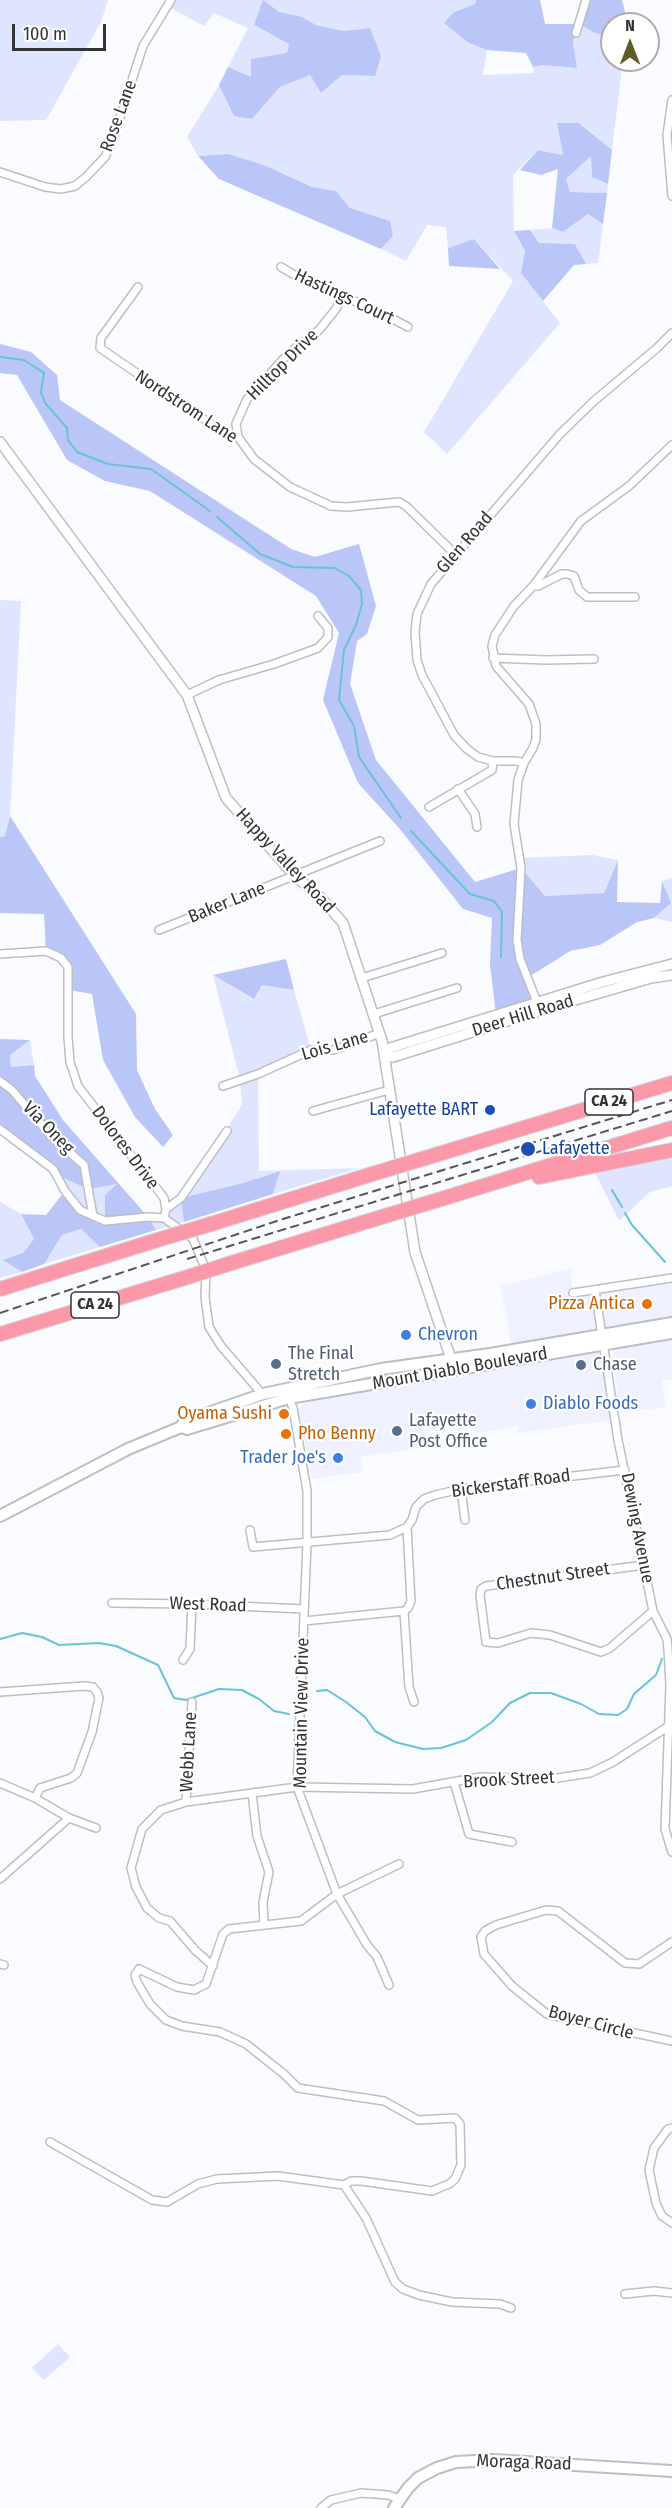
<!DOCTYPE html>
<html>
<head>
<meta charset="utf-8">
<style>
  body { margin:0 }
  #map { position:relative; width:672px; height:2508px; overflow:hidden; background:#fafbfe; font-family:"Fira Sans Condensed",sans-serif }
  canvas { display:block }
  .north { position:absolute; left:600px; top:12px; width:60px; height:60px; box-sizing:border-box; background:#fff; border:2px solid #adadaf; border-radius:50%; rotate:0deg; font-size:16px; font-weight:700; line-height:24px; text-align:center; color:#323336 }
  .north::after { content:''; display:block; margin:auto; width:21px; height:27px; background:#5f5c29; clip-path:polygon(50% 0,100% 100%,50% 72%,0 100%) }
  .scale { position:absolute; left:12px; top:24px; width:94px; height:27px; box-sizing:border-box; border:3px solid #323336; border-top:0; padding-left:8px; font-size:18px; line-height:21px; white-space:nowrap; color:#323336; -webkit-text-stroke:4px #fff; paint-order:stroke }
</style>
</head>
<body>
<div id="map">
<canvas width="672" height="2508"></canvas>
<div class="north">N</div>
<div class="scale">100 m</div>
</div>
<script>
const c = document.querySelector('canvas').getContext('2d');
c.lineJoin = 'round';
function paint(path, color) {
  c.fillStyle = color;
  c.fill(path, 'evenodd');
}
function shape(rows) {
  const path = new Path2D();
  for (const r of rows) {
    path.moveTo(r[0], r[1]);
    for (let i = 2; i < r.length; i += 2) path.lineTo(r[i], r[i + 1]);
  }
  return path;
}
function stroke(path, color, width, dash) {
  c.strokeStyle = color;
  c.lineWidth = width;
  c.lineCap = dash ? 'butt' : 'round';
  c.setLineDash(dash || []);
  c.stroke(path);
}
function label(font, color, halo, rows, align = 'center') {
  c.font = font + ' "Fira Sans Condensed",sans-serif';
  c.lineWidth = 4.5;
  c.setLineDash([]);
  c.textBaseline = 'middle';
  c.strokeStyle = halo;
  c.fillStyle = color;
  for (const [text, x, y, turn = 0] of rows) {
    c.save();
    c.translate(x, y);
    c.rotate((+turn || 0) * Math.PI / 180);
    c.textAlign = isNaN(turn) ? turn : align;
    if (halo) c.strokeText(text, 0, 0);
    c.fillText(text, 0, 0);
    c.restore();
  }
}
const built = shape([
  [570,1269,573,1294,672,1280,672,1318,511,1344,501,1286],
  [672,1337,672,1379,662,1381,666,1407,619,1413,613,1350,616,1347],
  [603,1348,613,1420,518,1433,517,1426,476,1433,474,1424,423,1431,425,1447,361,1457,363,1472,312,1479,298,1409,304,1402,444,1379]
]);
const green = shape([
  [0,0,108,0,101,22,46,120,0,121],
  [171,0,476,0,475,4,454,12,469,43,487,50,483,75,534,73,533,67,543,65,577,68,573,42,579,24,612,36,612,60,623,60,612,150,580,123,557,123,563,155,538,150,513,175,514,231,525,251,521,273,560,323,447,454,424,432,513,281,474,239,448,248,446,227,427,225,406,261,381,249,393,236,389,221,350,208,336,191,312,187,264,165,228,154,198,156,187,137,219,85,234,115,252,119,280,87,310,75,321,93,342,75,375,76,370,28,344,31,316,25,302,17,254,25,289,44,287,53,251,78,228,67,248,28,214,13,204,26,167,6],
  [591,156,592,177,608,184,607,193,570,192,566,179],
  [588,214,603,224,598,263,586,264,575,244,539,243,530,230,552,228,563,232],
  [0,600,21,601,10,816,5,836,0,837],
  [592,855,618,860,604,893,545,896,521,868,519,858],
  [672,878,672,922,654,918,670,903,662,881],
  [213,975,253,999,262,985,294,990,311,1050,258,1075,259,1171,360,1168,273,1194,279,1171,243,1183,182,1198,184,1222,156,1230,148,1217,164,1216,166,1208,181,1198,242,1105,240,1079],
  [30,1040,34,1065,11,1067,10,1055],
  [672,1156,672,1186,650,1192,619,1221,594,1171],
  [57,1175,88,1189,118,1183,105,1221,80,1210],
  [0,1202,21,1214,34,1239,23,1253,4,1260,22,1272,0,1278],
  [81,1229,100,1247,44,1264,62,1235],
  [58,2344,70,2357,44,2380,32,2368]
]);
const forest = shape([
  [263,0,279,12,302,17,316,25,344,31,370,28,381,56,375,76,342,75,321,93,310,75,280,87,252,119,234,116,219,85,228,67,251,77,251,59,287,53,289,44,254,25],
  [476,0,540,0,545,24,579,24,586,0,622,0,628,24,612,24,610,36,595,33,579,24,573,42,577,68,543,65,533,67,526,53,487,50,469,43,444,23,454,12,475,4],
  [557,123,579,123,612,150,608,184,592,177,591,156,566,179,570,192,607,193,603,224,588,214,563,232,552,228,558,169,541,175,520,170,538,150,563,155],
  [228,154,264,165,312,187,336,191,350,208,390,221,393,236,381,249,219,179,198,156],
  [530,230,539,243,575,244,586,264,574,265,543,301,521,273,525,251,514,231],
  [474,239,500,269,449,266,448,248],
  [0,344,31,352,57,375,60,400,291,549,315,557,359,544,376,606,367,634,357,641,350,684,376,760,475,882,521,868,545,896,604,893,618,860,617,902,660,903,662,881,671,903,654,918,637,922,600,945,570,951,527,978,537,1002,496,1015,490,964,492,918,463,909,399,828,358,783,323,700,339,633,316,596,150,491,105,481,67,460,17,375,0,373],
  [10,816,136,1014,137,1070,155,1109,173,1135,163,1147,135,1117,103,1060,92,994,69,990,68,967,46,951,44,914,0,913,0,837,5,836],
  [286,959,294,990,262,985,254,999,213,975],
  [0,1039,30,1040,10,1055,11,1067,34,1065,35,1076,63,1120,148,1217,156,1230,100,1247,81,1229,62,1235,44,1264,22,1272,3,1260,23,1253,34,1239,21,1214,46,1215,65,1191,80,1210,105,1220,105,1195,117,1184,88,1189,57,1175,0,1129],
  [280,1171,273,1194,184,1222,181,1198,243,1183]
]);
const stream = shape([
  [0,357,24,360,44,373,41,392,45,403,67,428,68,440,77,452,108,464,151,469,210,511],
  [217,517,260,554,293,567,335,568,349,576,361,590,362,604,356,625,344,650,339,700,354,726,359,757,401,818],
  [411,831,470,894,494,901,502,912,501,957],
  [612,1190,622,1207],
  [625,1213,632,1225,665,1262],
  [0,1639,22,1633,42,1637,59,1645,99,1643,116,1646,158,1665,174,1698,186,1700,219,1689,242,1690,259,1699,274,1711,289,1714],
  [317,1691,327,1690,346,1702,365,1717,375,1731,395,1742,423,1749,441,1748,466,1740,492,1722,510,1703,530,1693,551,1693,581,1704,599,1714,618,1715,627,1709,634,1694,656,1675,662,1659]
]);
const minor = shape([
  [576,33,586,0],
  [672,100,667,135,672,196],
  [0,172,45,187,61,189,75,186,86,177,105,157,113,139,143,46,171,0],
  [281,267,296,276,380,312,408,327],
  [138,287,101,338,100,348,227,435,238,437],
  [342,296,336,309,319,330,286,356,247,399,236,424,238,437,254,459,290,487,331,506,347,507,399,502,406,506,455,554],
  [534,585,538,586,562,574,567,574,574,576,579,590,587,597,635,597],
  [493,658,546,660,594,659],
  [187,695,219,680,274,664,318,648,328,637,328,628,318,616],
  [524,763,516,761,493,761,478,757,467,749,454,735,422,675,417,660,415,632,417,614,431,584,560,434,594,401,657,348,672,333],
  [458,789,475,814,477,827],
  [429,807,492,770,493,761],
  [159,930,380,841],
  [0,954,46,951,61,958,68,967,68,1037,70,1062,78,1086,164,1198,166,1209,164,1218],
  [362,978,442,953],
  [541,1005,537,1002,520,959,517,940,521,868,514,824,518,780,524,763,533,748,536,739,536,724,529,704,496,666,492,646,495,635,514,606,534,585,581,521,629,486,672,445],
  [374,1014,457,988],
  [0,1081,12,1090,52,1137,84,1165,93,1216],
  [223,1086,258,1074,311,1050,333,1050,380,1033],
  [313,1111,389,1090],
  [0,1129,53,1169,65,1191,80,1210,105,1221,148,1217,164,1218,193,1239,206,1270,205,1297,209,1327,221,1346,263,1395],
  [166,1209,181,1198,227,1131],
  [595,1290,618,1440,653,1611,667,1639,668,1649,670,1685,665,1829,672,1852],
  [573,1293,672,1278],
  [288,1396,293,1408,307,1491,307,1543,297,1787,337,1894,367,1945,377,1957,389,1985],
  [461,1489,465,1520],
  [250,1530,253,1547,390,1535,407,1527,412,1520,416,1507,424,1499,435,1495,461,1489,625,1470],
  [644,1565,486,1586,481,1589,480,1595,486,1642,498,1643,531,1633,550,1635,601,1652,610,1648,653,1611],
  [112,1603,192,1604,304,1609],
  [404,1611,409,1687,414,1702],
  [304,1621,404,1611,408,1608,411,1601,407,1527],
  [183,1660,190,1649,192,1604],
  [0,1692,84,1686,93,1687,97,1692,99,1698,92,1732,77,1773,71,1778,40,1788,35,1798],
  [454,1782,469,1834,512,1842],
  [0,1783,35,1798,69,1818,96,1828],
  [252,1793,257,1836,269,1872,263,1902,264,1924],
  [186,1802,192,1702],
  [0,1879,69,1818],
  [672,1942,639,1964,625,1963,558,1911,546,1910,496,1925,485,1931,481,1937,484,1954,512,1986,547,2014,672,2041],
  [0,1964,4,1965],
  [213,1966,195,1950,170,1921,159,1918,147,1908,136,1887,131,1868,142,1829,161,1810,186,1802,297,1787,413,1789,480,1777,551,1779,590,1773,613,1762,672,1724],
  [672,2128,668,2129,654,2148,649,2170,656,2203,662,2216,672,2223],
  [50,2142,152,2200,167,2202,198,2184,217,2179,278,2176,344,2185],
  [344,2185,351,2181,361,2181,432,2191,449,2184,455,2179,461,2165,460,2124,455,2118,418,2120,384,2101,298,2088,284,2074,246,2044,220,2032,182,2026,166,2020,150,2004,137,1982,135,1975,139,1969,177,1987,194,1990,206,1984,223,1934,229,1929,301,1921,337,1894,399,1864],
  [344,2185,366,2218,395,2282,403,2289,419,2295,452,2302,500,2304,511,2308],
  [625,2294,654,2291,672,2293],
  [321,2508,331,2500,361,2493,388,2495,400,2499]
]);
const tertiary = shape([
  [0,442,187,695,226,798,295,876,320,897,343,923,382,1041,415,1252,453,1365],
  [384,1055,390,1048,603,982,672,964],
  [384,1055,393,1057,565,1003,651,978,672,975]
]);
const secondary = shape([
  [181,1427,187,1429,289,1398,672,1333],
  [0,1516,128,1449,181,1427,185,1421,263,1394,381,1369,490,1354,672,1323],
  [394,2508,408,2488,418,2478,437,2468,456,2462,493,2460,672,2471]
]);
const motorway = shape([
  [432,1156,672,1083],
  [539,1177,672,1150],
  [438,1200,672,1128],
  [211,1224,369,1175],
  [225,1265,375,1219],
  [0,1289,154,1241],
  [0,1334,191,1276]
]);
const rail = shape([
  [187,1259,672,1111],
  [0,1313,283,1219,672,1100]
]);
const motorwayBridge = shape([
  [369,1175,432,1156],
  [375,1219,438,1200],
  [154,1241,211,1224],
  [191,1276,225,1265]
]);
const markers = [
  [490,1110,6,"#1a4fb4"],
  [528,1149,8,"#1a4fb4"],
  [647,1304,6,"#e8710a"],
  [406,1335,6,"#3f7fe0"],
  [276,1364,6,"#5c6f8a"],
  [581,1365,6,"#5c6f8a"],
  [531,1404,6,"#3f7fe0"],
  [284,1414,6,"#e8710a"],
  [397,1431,6,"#5c6f8a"],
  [286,1434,6,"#e8710a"],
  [338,1458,6,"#3f7fe0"]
];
const shields = [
  [609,1102,48],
  [95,1305,48]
];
const shieldNames = [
  ["CA 24",609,1102],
  ["CA 24",95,1305]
];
const streetNames = [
  ["Rose Lane",119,116,-70],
  ["Hastings Court",344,297,25],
  ["Hilltop Drive",283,365,-45],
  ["Nordstrom Lane",186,407,33],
  ["Glen Road",465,543,-49],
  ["Happy Valley Road",285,861,47],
  ["Baker Lane",227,903,-22],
  ["Deer Hill Road",523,1016,-17],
  ["Lois Lane",335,1046,-16],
  ["Via Oneg",48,1128,46],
  ["Dolores Drive",125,1148,53],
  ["Mount Diablo Boulevard",460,1369,-10],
  ["Bickerstaff Road",511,1484,-8],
  ["Dewing Avenue",637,1528,79],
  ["Chestnut Street",553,1577,-8],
  ["West Road",208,1605,2],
  ["Mountain View Drive",302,1713,-89],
  ["Webb Lane",189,1752,-87],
  ["Brook Street",509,1780,-3],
  ["Boyer Circle",591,2023,15],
  ["Moraga Road",524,2463,2]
];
const transitNames = [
  ["Lafayette BART",478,1110],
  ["Lafayette",542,1149,"left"]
];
const foodNames = [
  ["Pizza Antica",635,1304],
  ["Oyama Sushi",272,1414],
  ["Pho Benny",298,1434,"left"]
];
const shopNames = [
  ["Chevron",418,1335],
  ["Diablo Foods",543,1404],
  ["Trader Joe's",326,1458,"right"]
];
const serviceNames = [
  ["The Final",288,1354],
  ["Stretch",288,1375],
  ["Chase",593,1365],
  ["Lafayette",409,1421],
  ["Post Office",409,1442]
];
paint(built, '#eff2fe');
paint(green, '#dfe5fe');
paint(forest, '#bac5f8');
stroke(stream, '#68c4d5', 2);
stroke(minor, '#bcbec6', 10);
stroke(tertiary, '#bcbec6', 12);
stroke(secondary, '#bcbec6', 14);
stroke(motorway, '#d6d6d7', 16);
stroke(minor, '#fff', 7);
stroke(tertiary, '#fff', 9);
stroke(secondary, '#fff', 10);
stroke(motorway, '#fb99ab', 14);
stroke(rail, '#545558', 2, [9, 4.5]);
stroke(motorwayBridge, '#d6d6d7', 16, []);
stroke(motorwayBridge, '#fb99ab', 14);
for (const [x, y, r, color] of markers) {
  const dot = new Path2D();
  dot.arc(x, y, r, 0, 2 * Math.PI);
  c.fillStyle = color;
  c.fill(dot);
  stroke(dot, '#fff', 2);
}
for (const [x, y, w] of shields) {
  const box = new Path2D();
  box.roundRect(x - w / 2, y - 13, w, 26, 4.5);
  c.fillStyle = '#fff';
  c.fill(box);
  stroke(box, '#323336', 1.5);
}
label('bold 16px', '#323336', null, shieldNames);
label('18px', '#323336', '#fff', streetNames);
label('18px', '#164399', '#fff', transitNames, 'right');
label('18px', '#c56008', '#fff', foodNames, 'right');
label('18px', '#366cbe', '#fff', shopNames, 'left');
label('18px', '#4e5e75', '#fff', serviceNames, 'left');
</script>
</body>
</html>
